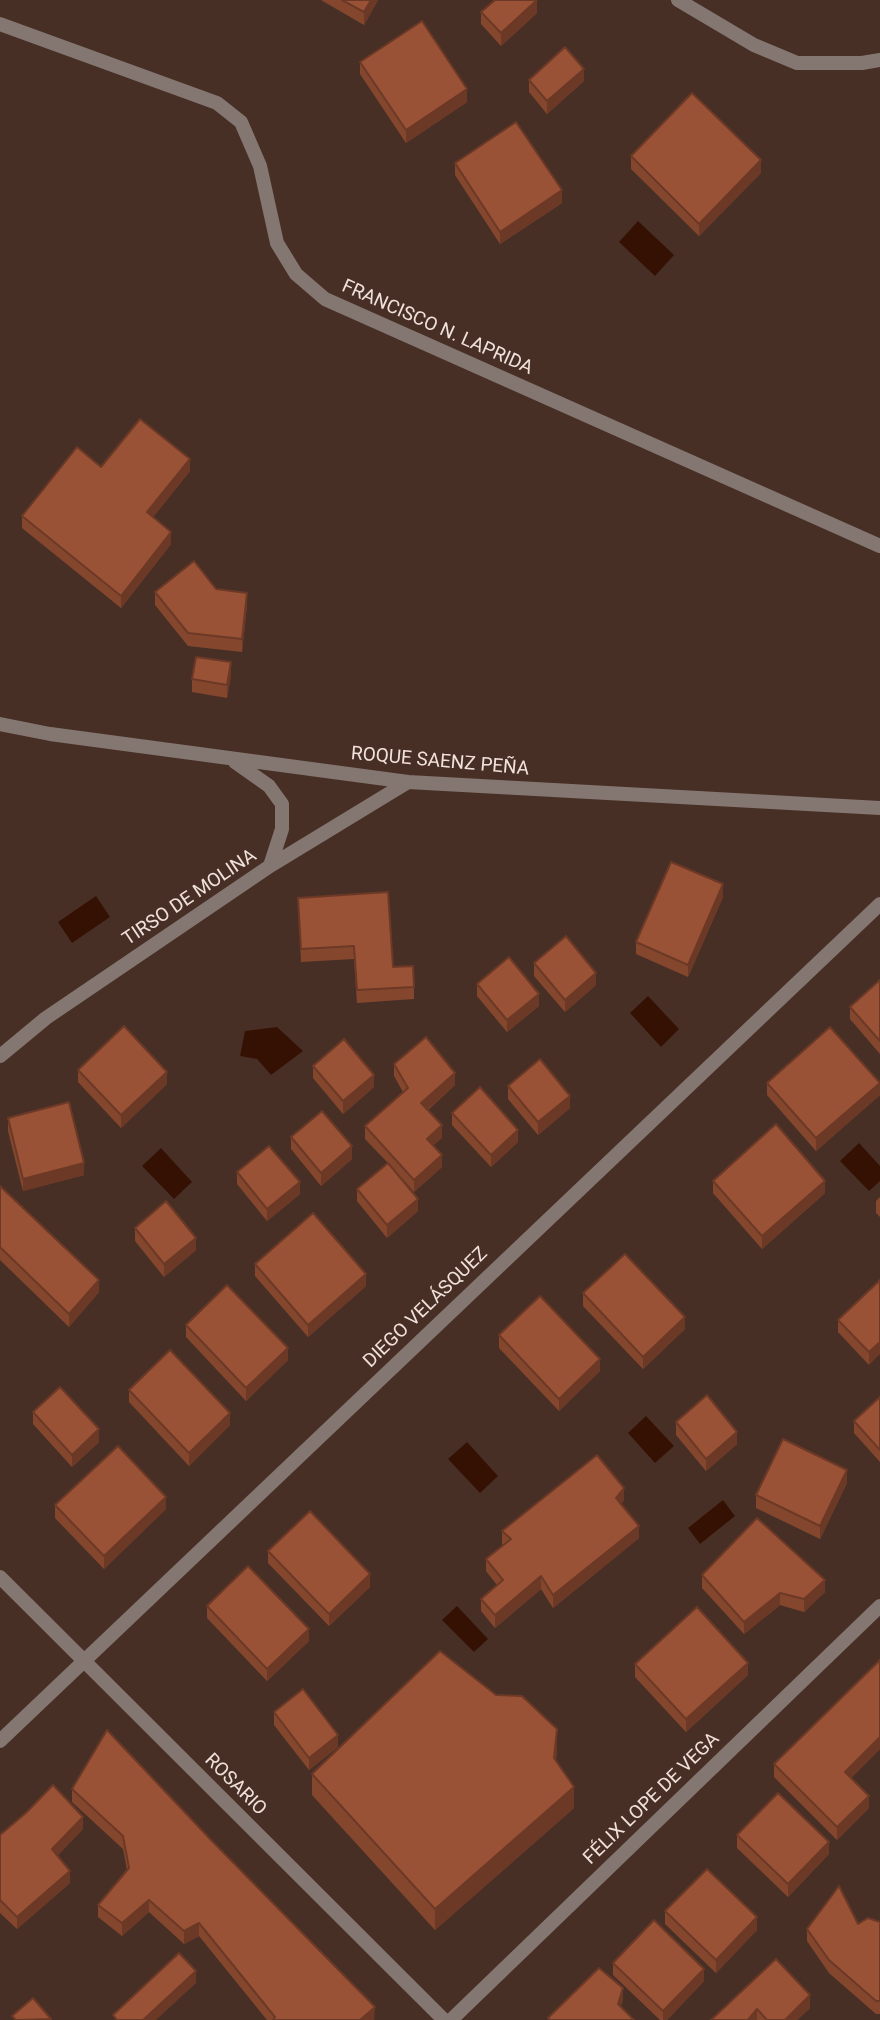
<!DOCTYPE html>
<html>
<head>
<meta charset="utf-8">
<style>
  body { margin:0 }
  canvas { display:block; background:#482f26 }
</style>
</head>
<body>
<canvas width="880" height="2020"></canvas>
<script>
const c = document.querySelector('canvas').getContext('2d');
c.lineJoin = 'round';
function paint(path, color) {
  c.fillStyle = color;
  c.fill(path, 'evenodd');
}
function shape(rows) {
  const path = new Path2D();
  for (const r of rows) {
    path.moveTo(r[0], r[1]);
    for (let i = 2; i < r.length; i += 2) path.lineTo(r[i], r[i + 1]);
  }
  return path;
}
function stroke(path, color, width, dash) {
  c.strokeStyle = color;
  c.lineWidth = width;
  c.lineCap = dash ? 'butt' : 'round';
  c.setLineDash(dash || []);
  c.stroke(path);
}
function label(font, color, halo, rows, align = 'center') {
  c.font = font + ' Roboto,sans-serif';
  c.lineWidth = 7;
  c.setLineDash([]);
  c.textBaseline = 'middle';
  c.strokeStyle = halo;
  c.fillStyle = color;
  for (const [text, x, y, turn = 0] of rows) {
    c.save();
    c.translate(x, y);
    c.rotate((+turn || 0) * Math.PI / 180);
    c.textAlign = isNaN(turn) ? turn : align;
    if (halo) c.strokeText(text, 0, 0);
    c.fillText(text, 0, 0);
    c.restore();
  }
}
const water = shape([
  [638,221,674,255,655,276,619,242],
  [96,896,110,917,72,943,58,922],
  [648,996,679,1029,661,1047,630,1013],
  [277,1027,303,1051,271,1075,257,1059,240,1056,245,1031],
  [859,1143,880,1166,880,1181,869,1191,840,1161],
  [161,1148,192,1182,174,1199,142,1166],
  [646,1416,674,1446,655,1463,628,1433],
  [467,1442,498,1476,480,1493,448,1459],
  [723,1500,735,1516,700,1544,688,1528],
  [457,1606,488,1639,474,1652,442,1620]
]);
const street = shape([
  [678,0,754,45,797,63,862,63,880,60],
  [0,24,217,103,241,122,260,166,277,243,296,274,325,299,880,546],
  [0,724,50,734,408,782,880,808],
  [235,762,269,786,282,804,282,829,270,866],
  [0,1056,46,1018,270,866,408,782],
  [0,1577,444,2020],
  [0,1741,880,904],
  [451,2020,880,1606]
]);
const wall = shape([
  [321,0,378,0,364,25],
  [481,12,537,13,501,46,481,24],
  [360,62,467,102,406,143,360,74],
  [529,80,584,81,547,114,529,92],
  [631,156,761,173,699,236,631,169],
  [455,163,562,203,500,244,455,175],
  [101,467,190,471,153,517,171,544,121,608,22,528,22,516],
  [216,589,247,605,242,652,188,646,155,605,155,592],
  [231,675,227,698,192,692,192,679],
  [723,897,688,977,636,954,636,942],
  [298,898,393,967,414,987,414,999,357,1003,354,959,301,962],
  [534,963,596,985,565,1012,534,976],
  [880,980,880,1054,850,1019,850,1007],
  [477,984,539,1006,507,1032,477,996],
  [394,1064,455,1085,428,1110,442,1138,433,1145,442,1167,414,1192,401,1177,418,1211,387,1238,357,1201,357,1189,388,1163,365,1139,365,1126,403,1092,394,1076],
  [313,1066,374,1087,343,1114,313,1078],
  [78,1070,167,1084,121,1128,78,1082],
  [767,1083,880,1095,816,1151,767,1095],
  [508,1086,570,1108,538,1135,508,1099],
  [452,1113,518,1142,491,1167,452,1125],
  [8,1118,84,1175,23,1191,8,1131],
  [291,1137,352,1159,321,1186,291,1149],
  [237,1172,300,1194,267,1221,237,1184],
  [713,1181,825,1193,762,1249,713,1193],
  [0,1186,99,1292,69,1327,0,1260],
  [880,1197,880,1217,876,1213,876,1201],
  [135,1228,196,1250,164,1277,135,1241],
  [255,1264,366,1286,308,1337,255,1276],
  [880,1280,869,1365,838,1332,838,1320],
  [583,1293,685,1329,643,1369,583,1306],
  [186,1325,288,1360,246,1401,186,1337],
  [499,1335,600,1371,559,1411,499,1348],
  [129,1390,230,1425,189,1466,129,1402],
  [880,1397,880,1462,854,1433,854,1421],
  [33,1412,99,1442,72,1467,33,1424],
  [676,1422,737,1444,706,1471,676,1435],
  [847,1483,820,1539,756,1508,756,1495],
  [624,1500,621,1504,639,1538,553,1608,541,1589,495,1628,481,1611,481,1599,497,1585,486,1571,486,1559,503,1545,502,1544,502,1531],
  [55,1505,166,1509,104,1569,55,1518],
  [268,1551,370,1587,329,1626,268,1563],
  [702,1575,825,1592,804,1612,780,1605,744,1634,702,1588],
  [207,1606,309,1641,267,1681,207,1618],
  [880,1660,880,1749,851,1778,869,1808,837,1840,774,1777,774,1764],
  [635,1664,748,1675,686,1732,635,1677],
  [274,1712,338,1747,309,1770,274,1725],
  [557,1750,556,1760,574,1808,435,1930,312,1795,312,1774],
  [72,1789,375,2019,267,2020,199,1936,184,1944,149,1912,122,1936,98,1917,98,1905,127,1870,123,1849,72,1802],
  [83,1829,57,1856,70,1883,17,1929,0,1913,0,1835],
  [737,1835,829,1854,788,1897,737,1848],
  [665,1911,757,1930,716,1973,665,1924],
  [880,1922,880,2014,876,2014,829,1973,807,1941,807,1929],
  [776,1959,810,2008,797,2020,711,2020],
  [613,1963,704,1981,667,2020,660,2020,613,1975]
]);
const shadedWall = shape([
  [371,0,378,0,364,25,364,12],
  [537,0,537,13,501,46,501,33],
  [584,69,584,81,547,114,547,101],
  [467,89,467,102,406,143,406,130],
  [761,160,761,173,699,236,699,224],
  [562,190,562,203,500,244,500,232],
  [190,459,190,471,147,525,147,512],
  [171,532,171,544,121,608,121,596],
  [247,593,247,605,242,652,242,639],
  [231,662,231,675,227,698,227,685],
  [723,884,723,897,688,977,688,965],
  [596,973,596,985,565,1012,565,1000],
  [539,994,539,1006,507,1032,507,1020],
  [167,1072,167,1084,121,1128,121,1115],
  [455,1073,455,1085,421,1115,421,1103],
  [374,1075,374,1087,343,1114,343,1101],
  [880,1083,880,1095,816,1151,816,1138],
  [570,1096,570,1108,538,1135,538,1122],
  [442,1125,442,1138,427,1151,427,1139],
  [518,1130,518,1142,491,1167,491,1155],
  [352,1146,352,1159,321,1186,321,1173],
  [442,1155,442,1167,414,1192,414,1180],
  [84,1163,84,1175,23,1191,23,1179],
  [825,1181,825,1193,762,1249,762,1236],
  [300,1182,300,1194,267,1221,267,1209],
  [418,1199,418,1211,387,1238,387,1225],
  [196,1238,196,1250,164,1277,164,1264],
  [366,1274,366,1286,308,1337,308,1325],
  [99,1280,99,1292,69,1327,69,1314],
  [685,1317,685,1329,643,1369,643,1357],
  [880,1342,880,1354,869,1365,869,1352],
  [288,1348,288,1360,246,1401,246,1388],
  [600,1359,600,1371,559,1411,559,1399],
  [230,1413,230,1425,189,1466,189,1453],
  [99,1429,99,1442,72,1467,72,1455],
  [737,1432,737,1444,706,1471,706,1459],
  [847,1470,847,1483,820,1539,820,1526],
  [624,1488,624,1500,616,1511,616,1498],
  [166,1497,166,1509,104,1569,104,1556],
  [639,1526,639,1538,553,1608,553,1595],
  [370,1574,370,1587,329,1626,329,1614],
  [541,1576,541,1589,495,1628,495,1615],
  [825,1580,825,1592,804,1612,804,1599],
  [780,1593,780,1605,744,1634,744,1622],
  [309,1629,309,1641,267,1681,267,1669],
  [748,1663,748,1675,686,1732,686,1719],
  [557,1729,557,1750,554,1779,554,1758],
  [338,1735,338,1747,309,1770,309,1758],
  [880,1737,880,1749,845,1784,845,1772],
  [574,1787,574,1808,435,1930,435,1909],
  [869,1796,869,1808,837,1840,837,1827],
  [83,1817,83,1829,52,1861,52,1849],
  [829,1842,829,1854,788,1897,788,1884],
  [70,1871,70,1883,17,1929,17,1917],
  [149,1900,149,1912,122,1936,122,1923],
  [757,1917,757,1930,716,1973,716,1960],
  [199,1923,199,1936,184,1944,184,1931],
  [704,1969,704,1981,667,2020,663,2020,663,2011],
  [196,1971,196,1983,156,2020,143,2020],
  [623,1988,623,2000,618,2016,618,2004],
  [810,1995,810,2008,797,2020,785,2020],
  [375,2007,374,2020,360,2020],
  [757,2009,757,2020,748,2020]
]);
const building = shape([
  [342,0,371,0,364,12,342,0],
  [495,0,537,0,501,33,481,12,495,0],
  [422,21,467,89,406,130,360,62,422,21],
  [565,47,584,69,547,101,529,80,565,47],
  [692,93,761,160,699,224,631,156,692,93],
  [516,122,562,190,500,232,455,163,516,122],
  [140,419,190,459,147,512,171,532,121,596,22,516,77,447,101,467,140,419],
  [194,561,216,589,247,593,242,639,188,633,155,592,194,561],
  [196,657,231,662,227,685,192,679,196,657],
  [671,862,723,884,688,965,636,942,671,862],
  [388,892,393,967,413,966,414,987,357,990,354,946,301,949,298,898,388,892],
  [566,936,596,973,565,1000,534,963,566,936],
  [509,957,539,994,507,1020,477,984,509,957],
  [880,980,880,1041,850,1007,880,980],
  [124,1026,167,1072,121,1115,78,1070,124,1026],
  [830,1027,880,1083,816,1138,767,1083,830,1027],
  [426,1037,455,1073,421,1103,442,1125,427,1139,442,1155,414,1180,365,1126,408,1088,394,1064,426,1037],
  [344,1039,374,1075,343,1101,313,1066,344,1039],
  [540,1059,570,1096,538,1122,508,1086,540,1059],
  [480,1087,518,1130,491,1155,452,1113,480,1087],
  [69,1102,84,1163,23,1179,8,1118,69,1102],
  [322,1111,352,1146,321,1173,291,1137,322,1111],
  [776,1124,825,1181,762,1236,713,1181,776,1124],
  [269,1146,300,1182,267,1209,237,1172,269,1146],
  [388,1163,418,1199,387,1225,357,1189,388,1163],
  [0,1186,99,1280,69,1314,0,1247,0,1186],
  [166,1201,196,1238,164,1264,135,1228,166,1201],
  [313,1213,366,1274,308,1325,255,1264,313,1213],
  [625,1254,685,1317,643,1357,583,1293,625,1254],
  [880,1280,880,1342,869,1352,838,1320,880,1280],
  [227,1285,288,1348,246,1388,186,1325,227,1285],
  [540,1296,600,1359,559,1399,499,1335,540,1296],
  [170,1350,230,1413,189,1453,129,1390,170,1350],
  [60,1387,99,1429,72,1455,33,1412,60,1387],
  [707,1395,737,1432,706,1459,676,1422,707,1395],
  [880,1397,880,1450,854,1421,880,1397],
  [783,1439,847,1470,820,1526,756,1495,783,1439],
  [118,1446,166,1497,104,1556,55,1505,118,1446],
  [597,1455,624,1488,616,1498,639,1526,553,1595,541,1576,495,1615,481,1599,503,1580,486,1559,511,1539,502,1531,597,1455],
  [310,1511,370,1574,329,1614,268,1551,310,1511],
  [757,1518,825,1580,804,1599,780,1593,744,1622,702,1575,757,1518],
  [248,1566,309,1629,267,1669,207,1606,248,1566],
  [697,1607,748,1663,686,1719,635,1664,697,1607],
  [440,1651,496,1695,522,1696,557,1729,554,1758,574,1787,435,1909,312,1774,440,1651],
  [880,1660,880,1737,845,1772,869,1796,837,1827,774,1764,880,1660],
  [303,1689,338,1735,309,1758,274,1712,303,1689],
  [107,1730,211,1840,375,2007,360,2020,273,2020,275,2017,199,1923,184,1931,149,1900,122,1923,98,1905,129,1868,123,1836,72,1789,107,1730],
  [53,1785,83,1817,52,1849,70,1871,17,1917,0,1900,0,1835,27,1812,53,1785],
  [778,1793,829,1842,788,1884,737,1835,778,1793],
  [707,1869,757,1917,716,1960,665,1911,707,1869],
  [839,1886,858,1924,868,1918,880,1922,880,2001,876,2001,829,1960,807,1929,839,1886],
  [654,1920,704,1969,663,2011,613,1963,654,1920],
  [179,1953,196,1971,143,2020,117,2020,113,2015,179,1953],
  [776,1959,810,1995,785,2020,767,2020,757,2009,748,2020,711,2020,776,1959],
  [599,1968,623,1988,618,2004,634,2020,550,2020,548,2018,599,1968],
  [33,1998,51,2019,16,2020,12,2016,33,1998]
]);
const streetNames = [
  ["FRANCISCO N. LAPRIDA",437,328,24],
  ["ROQUE SAENZ PEÑA",440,762,5],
  ["TIRSO DE MOLINA",190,898,-34],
  ["DIEGO VELÁSQUEZ",426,1308,-44],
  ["ROSARIO",235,1785,45],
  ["FÉLIX LOPE DE VEGA",652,1799,-44]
];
paint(water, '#351104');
stroke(street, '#847772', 14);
paint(wall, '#84472e');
paint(shadedWall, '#6c3926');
paint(building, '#9a5236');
stroke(building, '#6c3926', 2);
label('19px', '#f1e1db', '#482f26', streetNames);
</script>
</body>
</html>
